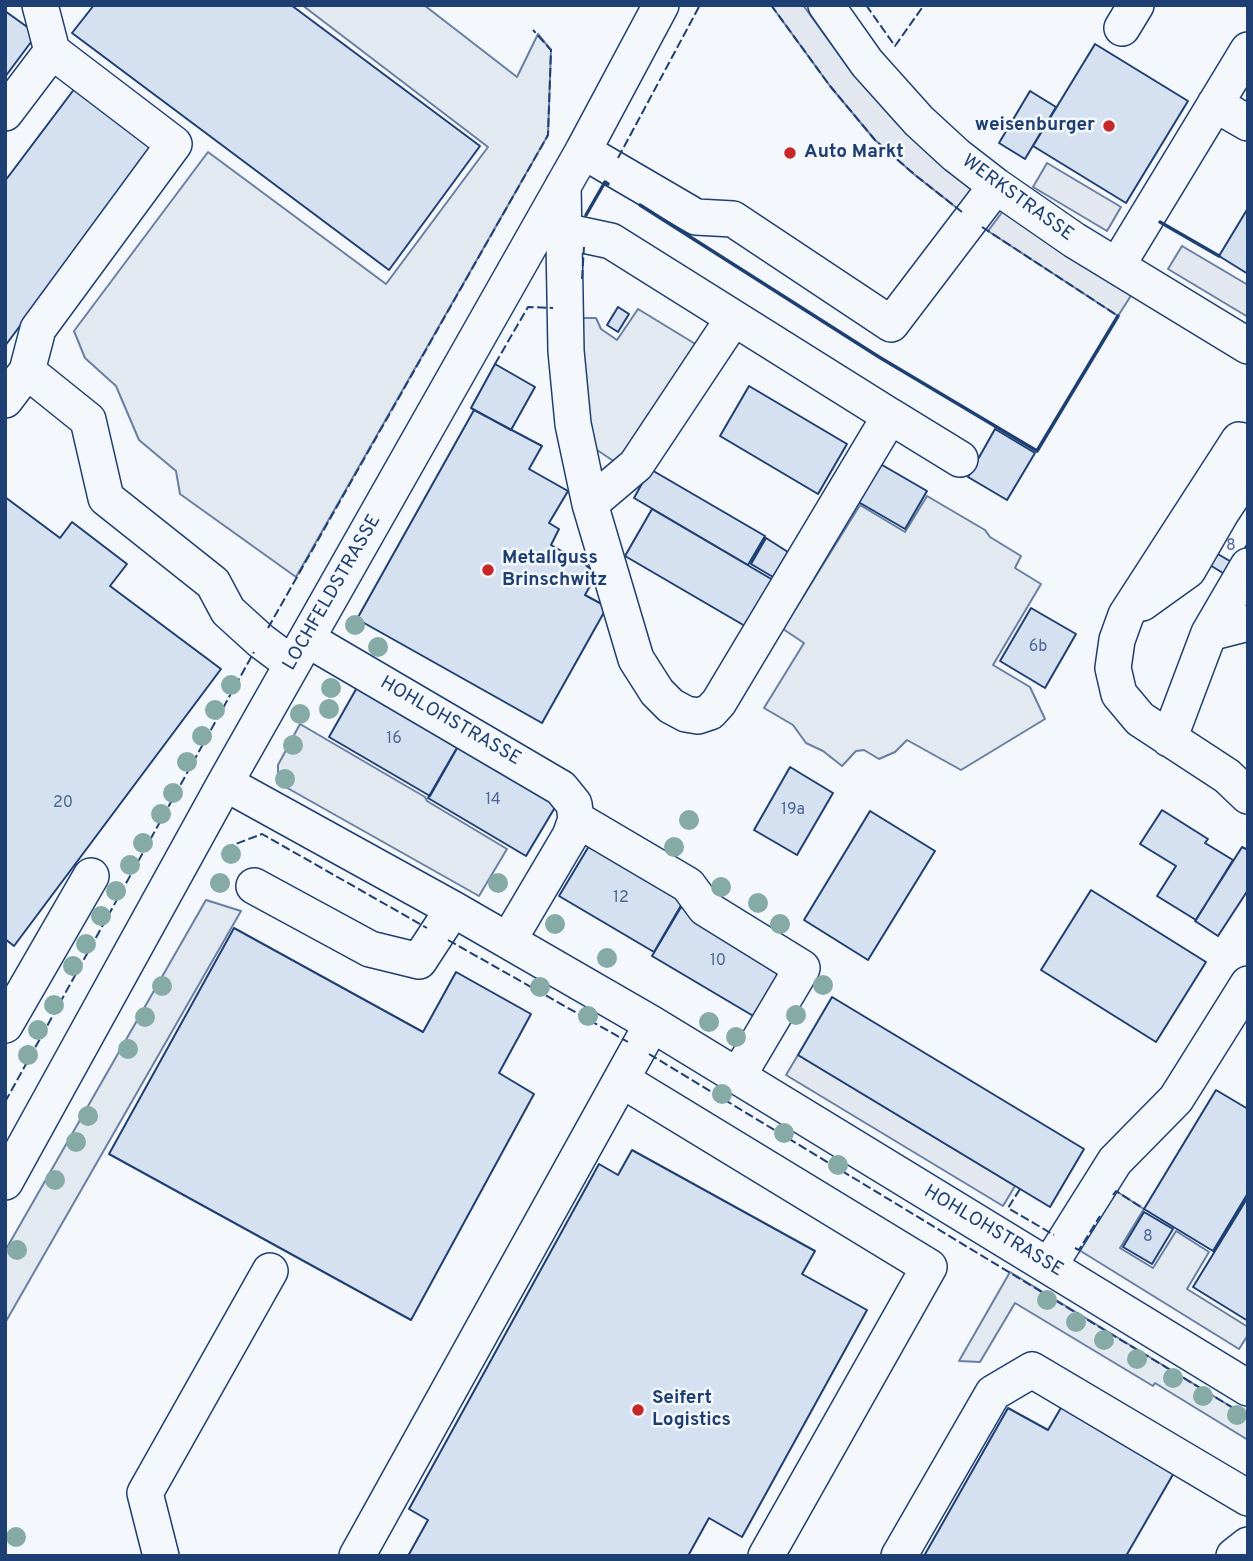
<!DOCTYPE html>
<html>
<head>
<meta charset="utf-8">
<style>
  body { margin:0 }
  #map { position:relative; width:1253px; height:1561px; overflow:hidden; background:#f4f7fb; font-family:Overpass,sans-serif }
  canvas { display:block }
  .frame { position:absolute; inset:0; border:7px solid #1d3f73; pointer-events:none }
</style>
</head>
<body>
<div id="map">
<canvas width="1253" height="1561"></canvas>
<div class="frame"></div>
</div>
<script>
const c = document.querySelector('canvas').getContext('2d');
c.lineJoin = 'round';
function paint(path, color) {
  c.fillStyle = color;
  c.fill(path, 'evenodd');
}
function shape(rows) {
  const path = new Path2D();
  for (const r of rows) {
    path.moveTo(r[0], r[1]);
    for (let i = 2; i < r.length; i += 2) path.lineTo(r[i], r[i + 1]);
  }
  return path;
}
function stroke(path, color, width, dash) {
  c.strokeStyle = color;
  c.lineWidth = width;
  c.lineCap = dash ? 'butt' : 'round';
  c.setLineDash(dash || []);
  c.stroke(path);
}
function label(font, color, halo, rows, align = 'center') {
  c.font = font + ' Overpass,sans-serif';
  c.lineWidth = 5;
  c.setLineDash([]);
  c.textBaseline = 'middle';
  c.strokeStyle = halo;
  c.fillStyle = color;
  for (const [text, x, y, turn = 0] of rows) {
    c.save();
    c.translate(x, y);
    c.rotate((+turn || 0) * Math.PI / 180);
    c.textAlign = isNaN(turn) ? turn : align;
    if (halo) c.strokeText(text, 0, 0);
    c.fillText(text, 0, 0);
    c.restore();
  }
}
const green = shape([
  [302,5,424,5,517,77,538,34,551,50,548,135,296,577,180,494,176,471,139,440,116,386,85,358,74,331,208,152,386,284,488,147,302,5],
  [638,309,702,348,628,459,615,462,594,448,574,318,596,318,601,329,617,340,638,309],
  [927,496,985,530,990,537,1021,556,1015,568,1041,584,993,665,1030,687,1045,719,961,770,907,740,895,752,879,759,864,750,856,751,842,766,823,751,806,743,793,725,764,708,804,643,783,629,860,505,905,532,927,496],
  [300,724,425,797,427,801,507,849,479,896,282,785,278,776,278,765,300,724],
  [206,900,241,911,5,1323,5,1251,206,900],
  [1116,1191,1144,1209,1120,1248,1153,1268,1176,1231,1209,1252,1187,1289,1248,1327,1248,1335,1239,1349,1079,1250,1116,1191],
  [1010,1272,1248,1417,1248,1440,1155,1383,1153,1386,1015,1303,980,1362,959,1361,1010,1272]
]);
const parking = shape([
  [771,5,803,5,850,70,895,121,931,154,977,192,962,212,915,175,875,140,830,86,771,5],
  [1047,163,1121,207,1107,231,1033,187,1047,163],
  [1003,211,1132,294,1118,316,988,231,1003,211],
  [1182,246,1248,285,1248,317,1168,269,1182,246],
  [798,1055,1015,1186,1003,1206,786,1075,798,1055]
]);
const building = shape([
  [94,5,291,5,480,146,389,270,72,33,94,5],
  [5,11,37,34,5,77,5,11],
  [1095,44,1188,101,1126,203,1033,146,1095,44],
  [75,88,153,147,5,346,5,181,75,88],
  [1030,91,1056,107,1025,159,999,143,1030,91],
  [1248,208,1248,274,1219,256,1248,208],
  [618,307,629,314,618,332,607,325,618,307],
  [495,364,535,387,511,430,471,408,495,364],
  [749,386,847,444,818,494,720,436,749,386],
  [474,410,542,446,529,469,568,491,549,523,559,529,551,545,586,565,596,575,585,595,607,607,542,723,357,619,474,410],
  [995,429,1035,453,1007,500,968,477,995,429],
  [877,462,927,491,905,529,855,500,877,462],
  [650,469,765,536,748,565,634,498,650,469],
  [1248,470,1248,585,1246,587,1190,553,1248,470],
  [5,497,60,538,72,522,127,564,110,586,221,669,14,946,5,939,5,497],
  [1248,501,1248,543,1235,564,1216,553,1248,501],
  [652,509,773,580,745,626,625,556,652,509],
  [766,538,788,552,773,577,751,564,766,538],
  [1031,608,1076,634,1045,688,1000,661,1031,608],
  [359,684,460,743,430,796,329,737,359,684],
  [458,746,557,804,526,856,428,798,458,746],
  [790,767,833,793,797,855,754,830,790,767],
  [1162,810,1208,839,1205,843,1233,860,1196,920,1157,896,1176,866,1140,844,1162,810],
  [870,811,935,851,868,960,804,920,870,811],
  [589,846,683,902,654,952,559,896,589,846],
  [1242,847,1248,850,1248,890,1218,936,1195,921,1242,847],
  [1091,890,1206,962,1156,1042,1041,970,1091,890],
  [681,907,785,968,755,1017,652,956,681,907],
  [234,928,423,1032,456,972,531,1014,499,1073,534,1094,411,1320,109,1154,234,928],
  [832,997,1084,1149,1050,1207,798,1055,832,997],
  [1216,1090,1248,1109,1248,1193,1213,1251,1144,1209,1216,1090],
  [632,1150,815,1251,802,1274,867,1310,742,1537,709,1518,688,1556,408,1556,428,1520,409,1509,599,1164,618,1175,632,1150],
  [1248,1197,1248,1321,1193,1287,1248,1197],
  [1144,1212,1173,1229,1152,1264,1123,1247,1144,1212],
  [1062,1406,1175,1471,1126,1556,924,1556,1008,1408,1048,1430,1062,1406]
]);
const minor = shape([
  [40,5,52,51],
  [826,5,867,63,919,121,956,155,996,186,1074,240,1248,346],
  [1122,28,1136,5],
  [1215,104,1248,123],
  [5,113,52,51,174,144,38,329,27,371,5,400],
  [583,151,696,217,733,219,891,324,996,186],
  [563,186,566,351,573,424,590,504,636,659,657,692,671,706,686,714,698,716,710,712,719,702,890,416,611,241,564,231],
  [1117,266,1248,50],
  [27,371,88,420,106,498,213,583,228,611,261,641,292,664],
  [890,416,960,459],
  [1248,442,1239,440,1126,615,1117,640,1113,668,1119,694,1140,719,1227,776,1248,796],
  [590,504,636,465,733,319],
  [1142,603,1188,570,1221,513,1248,472],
  [1209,633,1248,623],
  [307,639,561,788,574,804,576,819,570,836,508,941],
  [1169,739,1209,633,1248,566],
  [225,783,453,909,652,1024,1248,1388],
  [576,819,688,885,705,908,802,968,738,1076],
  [254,886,370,949,419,961,453,909],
  [5,1025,91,876],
  [622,1080,929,1267,766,1556],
  [5,1182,225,783,583,151,661,5],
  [1049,1266,1115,1161,1176,1099,1248,984],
  [161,1556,145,1493,270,1271],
  [357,1556,652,1024],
  [899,1556,993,1393,1032,1370,1248,1498],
  [1234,1556,1248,1545]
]);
const fence = shape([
  [771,5,830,86,875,140,915,175,962,212],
  [866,5,895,46,924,5],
  [618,158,700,5],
  [982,227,1118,316],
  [582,279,584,247],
  [495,364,528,307,553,308],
  [268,628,548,135,551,50,533,30],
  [225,848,262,834,427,928],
  [448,940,628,1042],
  [649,1054,1248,1417],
  [5,1102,254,652],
  [1020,1189,1008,1208,1054,1235],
  [1113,1195,1116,1191,1144,1209],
  [1075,1248,1079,1250,1100,1216]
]);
const wall = shape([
  [640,205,879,357,1037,451,1118,316],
  [586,215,605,182,608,184],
  [1160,222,1219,256]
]);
const trees = [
  [355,625],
  [378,647],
  [231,685],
  [331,688],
  [329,709],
  [215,710],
  [300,714],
  [202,736],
  [293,745],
  [187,762],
  [285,779],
  [173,793],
  [161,814],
  [689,820],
  [143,843],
  [674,847],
  [231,854],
  [130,865],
  [220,883],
  [498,883],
  [721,887],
  [116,891],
  [758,903],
  [101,916],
  [555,924],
  [780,924],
  [86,944],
  [607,958],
  [73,966],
  [823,985],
  [162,986],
  [540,987],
  [54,1005],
  [796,1015],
  [588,1016],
  [145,1017],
  [709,1022],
  [38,1030],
  [736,1037],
  [128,1049],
  [28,1055],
  [722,1094],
  [88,1116],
  [784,1133],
  [76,1142],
  [838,1165],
  [55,1180],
  [17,1250],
  [1047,1300],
  [1076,1322],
  [1104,1340],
  [1137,1359],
  [1173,1378],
  [1203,1396],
  [1237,1415],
  [16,1537]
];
const markers = [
  [1109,126,7,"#c62828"],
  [790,153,7,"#c62828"],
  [488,570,7,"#c62828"],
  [638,1410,7,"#c62828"]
];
const numberNames = [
  ["8",1231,547],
  ["6b",1038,648],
  ["16",394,740],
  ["14",493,801],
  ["20",63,804],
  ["19a",793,811],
  ["12",621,899],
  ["10",718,962],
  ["8",1148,1238]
];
const poiNames = [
  ["weisenburger",1095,126,"right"],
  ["Auto Markt",804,153],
  ["Metallguss",502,559],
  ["Brinschwitz",502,581],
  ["Seifert",652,1399],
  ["Logistics",652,1421]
];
const streetNames = [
  ["WERKSTRASSE",1017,199,36],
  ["LOCHFELDSTRASSE",333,593,-60],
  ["HOHLOHSTRASSE",450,722,30],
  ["HOHLOHSTRASSE",993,1232,31]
];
paint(green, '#e3e9f0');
stroke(green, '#687fa3', 2);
paint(parking, '#e3e8f0');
stroke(parking, '#687fa3', 2);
paint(building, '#d5e0f0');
stroke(building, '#1d3f73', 2);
stroke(minor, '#1d3f73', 38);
stroke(minor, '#f4f7fb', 35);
stroke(fence, '#1d3f73', 2, [9, 3.5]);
stroke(wall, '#1d3f73', 3.5);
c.fillStyle = '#86aba6';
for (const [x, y] of trees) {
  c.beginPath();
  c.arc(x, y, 10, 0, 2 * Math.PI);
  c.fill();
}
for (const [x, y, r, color] of markers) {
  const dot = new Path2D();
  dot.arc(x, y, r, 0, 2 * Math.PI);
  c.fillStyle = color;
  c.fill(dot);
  stroke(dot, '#f4f7fb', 2.5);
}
label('16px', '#4b6792', null, numberNames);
label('bold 19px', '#1d3f73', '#f4f7fb', poiNames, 'left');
label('19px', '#1d3f73', '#f4f7fb', streetNames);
</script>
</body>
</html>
